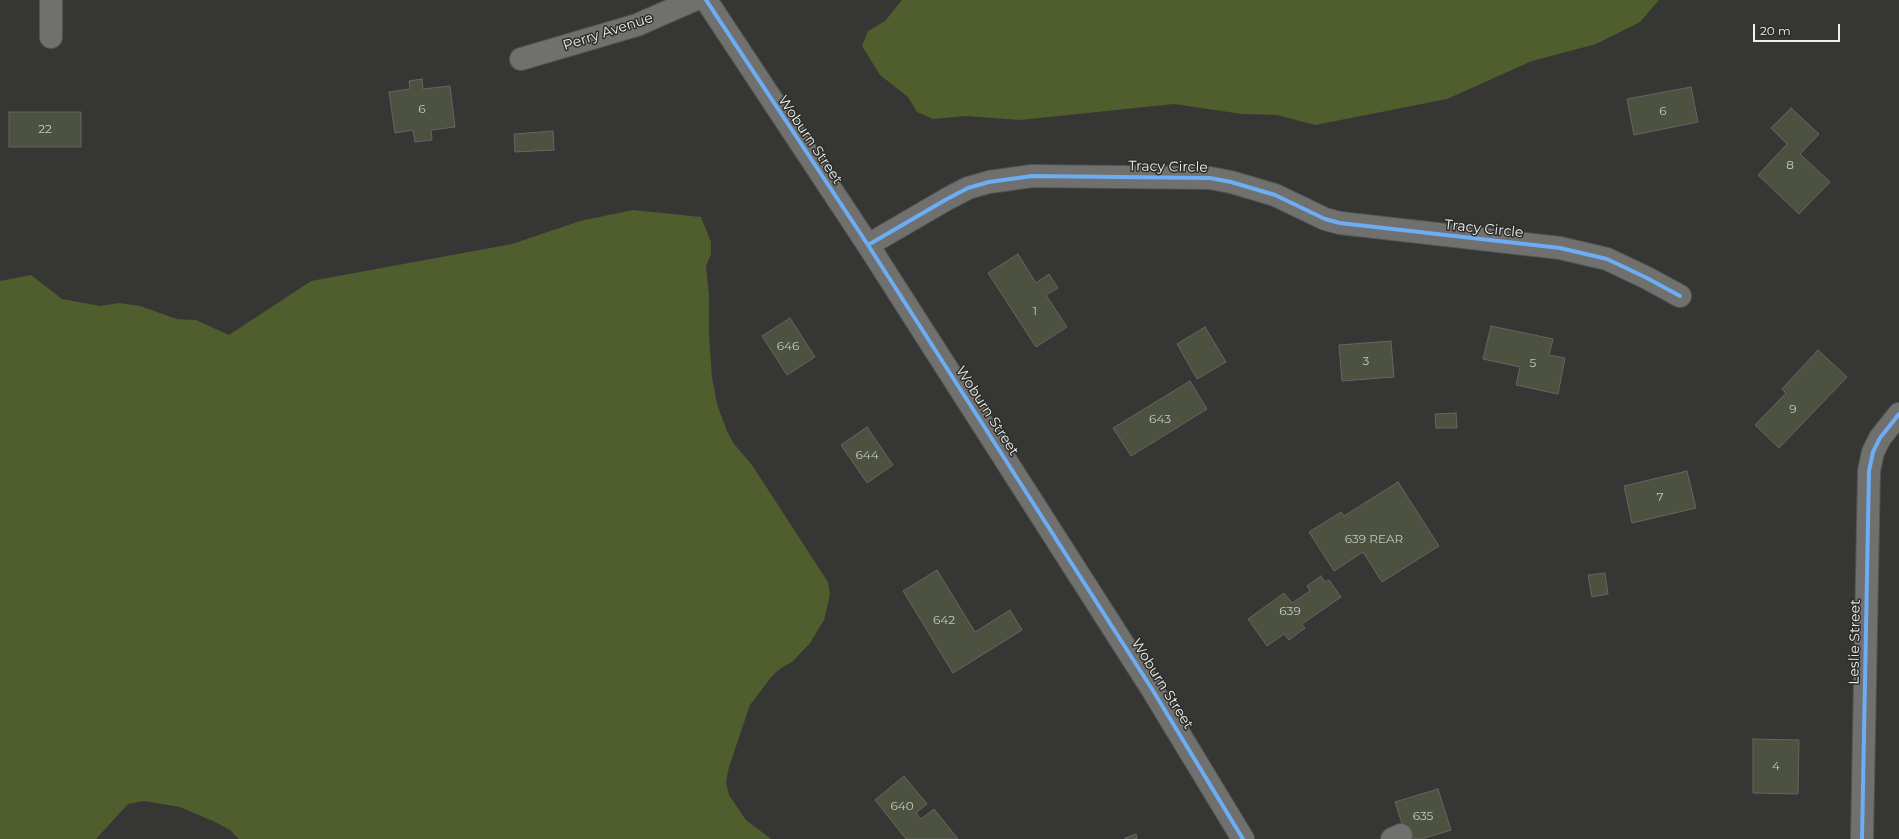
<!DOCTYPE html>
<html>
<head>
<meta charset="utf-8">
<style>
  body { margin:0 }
  #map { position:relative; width:1899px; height:839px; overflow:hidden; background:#363734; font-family:Montserrat,sans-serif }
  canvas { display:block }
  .scale { position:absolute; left:1753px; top:24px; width:87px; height:18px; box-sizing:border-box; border:2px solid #edefec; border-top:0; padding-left:5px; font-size:12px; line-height:14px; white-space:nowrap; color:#edefec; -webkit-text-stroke:3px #2c2d29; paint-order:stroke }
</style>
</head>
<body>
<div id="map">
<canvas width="1899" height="839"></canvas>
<div class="scale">20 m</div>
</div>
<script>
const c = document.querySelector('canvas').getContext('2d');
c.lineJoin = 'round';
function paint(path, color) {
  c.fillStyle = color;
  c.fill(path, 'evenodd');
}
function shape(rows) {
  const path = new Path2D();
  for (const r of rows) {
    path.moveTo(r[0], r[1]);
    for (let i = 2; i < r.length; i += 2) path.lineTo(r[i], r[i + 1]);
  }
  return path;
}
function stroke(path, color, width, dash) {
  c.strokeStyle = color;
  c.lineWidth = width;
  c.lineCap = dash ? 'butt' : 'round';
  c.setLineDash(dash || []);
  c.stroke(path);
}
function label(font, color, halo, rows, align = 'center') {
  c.font = font + ' Montserrat,sans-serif';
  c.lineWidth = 3;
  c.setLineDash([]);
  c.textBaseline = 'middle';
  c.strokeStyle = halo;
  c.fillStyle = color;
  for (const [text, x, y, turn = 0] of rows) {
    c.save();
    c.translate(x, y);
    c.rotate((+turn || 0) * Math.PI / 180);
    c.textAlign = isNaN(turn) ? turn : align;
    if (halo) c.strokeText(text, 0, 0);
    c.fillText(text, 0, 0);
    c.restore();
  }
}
const green = shape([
  [902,0,1659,0,1640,22,1596,44,1532,61,1447,99,1315,125,1277,115,1242,114,1174,104,1020,120,966,116,933,119,917,112,908,97,880,75,862,46,868,31,885,21],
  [633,210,701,217,711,242,711,254,706,266,709,296,709,336,712,377,717,404,727,431,734,444,752,465,828,582,830,595,824,620,810,643,792,662,781,668,772,676,750,705,729,767,726,782,729,795,746,820,771,839,239,839,230,830,215,822,180,807,144,801,128,804,96,839,0,839,0,281,31,275,62,299,100,306,119,303,140,306,177,319,196,320,229,335,311,281,512,244,580,221]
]);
const building = shape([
  [422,79,423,89,450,86,455,127,431,130,432,140,415,142,413,130,395,133,389,92,410,89,409,81,422,79],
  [1691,87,1698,122,1634,135,1627,99,1691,87],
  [1791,108,1819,134,1800,154,1830,182,1799,214,1758,175,1787,144,1771,128,1791,108],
  [9,112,81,112,81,147,9,147,9,112],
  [553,131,554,150,515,152,514,134,553,131],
  [1018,254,1036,283,1049,274,1058,288,1046,295,1067,327,1036,347,988,273,1018,254],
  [790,318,815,357,787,375,762,336,790,318],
  [1491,326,1553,339,1549,355,1565,358,1558,394,1516,385,1520,367,1483,359,1491,326],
  [1205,327,1226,362,1197,379,1177,344,1205,327],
  [1391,341,1394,377,1342,381,1339,345,1391,341],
  [1818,350,1847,377,1779,448,1755,425,1786,393,1782,389,1818,350],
  [1190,381,1207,409,1131,456,1113,428,1190,381],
  [1456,413,1457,428,1436,428,1435,414,1456,413],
  [867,427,893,465,867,483,841,445,867,427],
  [1687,471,1696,508,1632,523,1624,486,1687,471],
  [1398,482,1439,546,1382,582,1363,552,1334,571,1309,532,1341,512,1344,516,1398,482],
  [937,570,975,632,1010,610,1022,630,953,673,903,591,937,570],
  [1605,573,1608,594,1592,597,1588,575,1605,573],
  [1321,576,1325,582,1329,580,1341,597,1302,624,1305,628,1289,640,1284,634,1267,646,1248,619,1284,593,1292,603,1310,591,1307,586,1321,576],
  [1753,739,1799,740,1798,794,1753,793,1753,739],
  [904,776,927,804,916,813,921,819,934,809,958,839,906,839,875,800,904,776],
  [1438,789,1451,830,1422,839,1407,839,1395,802,1438,789],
  [1136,834,1137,839,1125,839,1125,838,1136,834]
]);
const minor = shape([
  [51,0,51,37],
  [706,0,868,245,1152,689,1243,839],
  [521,59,637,25,694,0],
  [868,245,947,199,968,188,989,182,1032,176,1210,178,1231,182,1275,195,1325,219,1340,223,1560,248,1607,259,1647,278,1680,296],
  [1392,839,1401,835],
  [1862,839,1869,471,1873,452,1880,438,1899,414]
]);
const cycleway = shape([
  [706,0,868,245,1152,689,1243,839],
  [868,245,947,199,968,188,989,182,1032,176,1210,178,1231,182,1275,195,1325,219,1340,223,1560,248,1607,259,1647,278,1680,296],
  [1862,839,1869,471,1873,452,1880,438,1899,414]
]);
const numberNames = [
  ["6",422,109],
  ["6",1663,111],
  ["22",45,129],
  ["8",1790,165],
  ["1",1035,311],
  ["646",788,346],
  ["3",1366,361],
  ["5",1533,363],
  ["9",1793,409],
  ["643",1160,419],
  ["644",867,455],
  ["7",1660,497],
  ["639 REAR",1374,539],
  ["639",1290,611],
  ["642",944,620],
  ["4",1776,766],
  ["640",902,806],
  ["635",1423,816]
];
const streetNames = [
  ["Perry Avenue",608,32,-18],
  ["Woburn Street",810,140,56],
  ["Tracy Circle",1168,167,1],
  ["Tracy Circle",1484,229,6],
  ["Woburn Street",987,411,57],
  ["Leslie Street",1855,642,-89],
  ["Woburn Street",1162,684,58]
];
paint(green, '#505d2c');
paint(building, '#4c5140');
stroke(building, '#656664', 1);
stroke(minor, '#535552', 24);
stroke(minor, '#70706f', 22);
stroke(cycleway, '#6dadf4', 4);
label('12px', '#c5c8c1', null, numberNames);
label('14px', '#edefec', '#2c2d29', streetNames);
</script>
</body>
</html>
